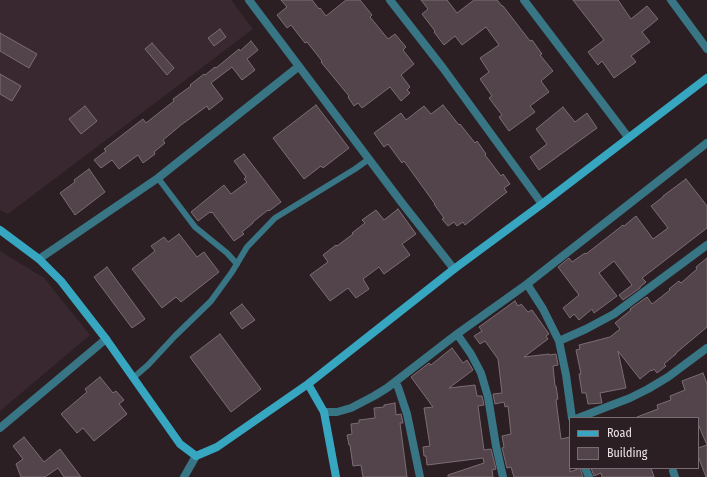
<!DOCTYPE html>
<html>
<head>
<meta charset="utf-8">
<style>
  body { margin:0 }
  #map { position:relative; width:707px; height:477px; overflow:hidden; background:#2b1f24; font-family:"Fira Sans Condensed",sans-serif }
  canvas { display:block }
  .legend { position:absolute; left:569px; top:417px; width:130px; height:52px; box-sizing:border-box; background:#2b1f24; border:1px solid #786d72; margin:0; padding:5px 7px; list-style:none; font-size:12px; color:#ebe3e6 }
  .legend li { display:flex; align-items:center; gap:8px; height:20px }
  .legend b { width:20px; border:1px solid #786d72 }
</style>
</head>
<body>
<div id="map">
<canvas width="707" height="477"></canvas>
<ul class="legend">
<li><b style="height:5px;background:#37a6c0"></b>Road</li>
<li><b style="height:11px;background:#52444a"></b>Building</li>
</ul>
</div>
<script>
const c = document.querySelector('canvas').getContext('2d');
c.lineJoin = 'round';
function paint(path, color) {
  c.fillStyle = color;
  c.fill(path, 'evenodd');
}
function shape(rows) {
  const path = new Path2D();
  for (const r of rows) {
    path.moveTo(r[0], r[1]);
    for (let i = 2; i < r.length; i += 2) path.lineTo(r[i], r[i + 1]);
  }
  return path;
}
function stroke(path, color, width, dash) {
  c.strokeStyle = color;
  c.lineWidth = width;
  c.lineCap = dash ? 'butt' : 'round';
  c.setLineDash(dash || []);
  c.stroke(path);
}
const built = shape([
  [0,0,231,0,253,29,8,214,0,210],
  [0,251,44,278,90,335,0,411]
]);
const building = shape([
  [281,0,312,0,319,9,320,8,326,16,346,0,360,0,372,15,370,17,388,39,395,34,406,47,403,50,414,64,401,75,410,87,407,90,410,93,401,101,390,87,362,108,358,103,354,106,348,97,349,96,321,62,322,61,307,42,305,43,291,25,287,28,277,15,287,7,281,0],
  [421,0,447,0,457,13,474,0,497,0,502,6,503,6,530,41,532,40,542,54,540,55,553,71,541,81,549,92,530,106,535,112,509,131,499,117,502,115,489,98,492,96,480,79,489,72,480,58,499,45,486,27,462,45,455,36,444,45,434,32,435,31,422,14,428,9,421,0],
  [573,0,618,0,631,19,647,6,658,19,642,32,650,42,631,56,636,62,614,78,602,61,598,65,588,52,604,40,573,0],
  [220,29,226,37,214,46,208,38,220,29],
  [0,33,37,54,29,68,0,51,0,33],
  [251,41,258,50,247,59,255,70,242,80,232,67,211,83,223,99,209,110,207,106,181,125,163,140,165,143,154,152,155,154,143,163,138,155,119,169,112,160,101,168,94,160,106,151,104,149,143,119,146,123,174,101,173,99,191,86,190,85,204,74,205,75,215,67,216,68,239,49,240,51,251,41],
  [152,43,174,68,167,75,145,49,152,43],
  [0,74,21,86,12,101,0,94,0,74],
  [316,105,349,148,323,168,321,166,304,179,273,138,316,105],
  [443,105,459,125,460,124,475,143,477,141,486,154,485,155,501,176,503,174,510,184,504,188,507,192,494,202,465,225,463,222,457,226,454,222,448,226,442,219,444,218,434,204,435,204,404,161,402,163,388,144,384,147,374,133,401,113,406,120,424,106,431,114,443,105],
  [85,106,97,121,81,134,69,119,85,106],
  [563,107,575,122,587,113,597,128,539,170,530,157,547,144,536,129,563,107],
  [244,154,281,202,269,211,268,210,253,222,253,223,242,232,244,234,234,241,212,212,211,213,210,212,198,221,191,212,224,185,231,194,247,182,244,179,246,177,234,161,244,154],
  [89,169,105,192,75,215,60,193,75,182,74,180,89,169],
  [686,179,707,206,707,228,642,278,646,282,640,287,640,288,623,300,619,295,632,285,614,261,599,273,617,296,594,313,592,309,579,320,574,314,570,318,563,308,579,295,558,267,569,258,572,262,585,253,586,254,618,229,623,225,624,226,636,216,653,239,668,228,651,206,663,197,663,196,686,179],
  [398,209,416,234,402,244,410,255,384,274,379,267,363,279,369,289,356,298,348,288,330,301,310,275,328,262,323,255,336,245,337,246,353,234,352,233,365,223,362,220,376,210,384,220,398,209],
  [179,234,197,257,204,252,219,272,181,302,176,297,162,308,132,269,155,251,151,246,164,237,168,242,179,234],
  [707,258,707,327,676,353,676,354,664,364,666,366,657,373,654,369,652,371,651,370,640,379,618,351,626,388,600,393,602,403,588,404,586,393,582,393,579,374,581,374,576,350,580,349,579,345,610,337,620,329,615,323,631,310,630,309,647,297,652,304,656,301,670,290,669,289,679,281,681,283,697,269,696,267,707,258],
  [107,267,145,319,132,328,94,277,107,267],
  [515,301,518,306,521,304,528,312,532,310,549,334,546,336,548,339,524,357,549,354,549,355,556,354,558,365,553,366,555,386,556,386,558,399,556,400,561,439,570,437,570,472,580,468,583,477,514,477,511,467,507,468,502,448,504,447,502,436,511,434,508,406,505,407,504,402,495,404,493,394,502,393,498,359,485,341,480,344,474,336,482,331,479,327,515,301],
  [242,304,255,320,242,329,230,313,242,304],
  [220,334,261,389,231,412,190,357,220,334],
  [452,348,463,363,467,360,473,370,449,388,475,385,477,396,482,396,484,405,478,406,484,450,491,449,496,469,492,470,493,477,448,477,448,475,484,463,483,458,427,465,426,456,424,456,423,447,430,446,424,408,433,407,411,377,429,363,431,365,452,348],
  [703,373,707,384,707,477,706,477,698,456,698,448,707,445,698,424,698,418,637,418,637,417,658,409,657,405,671,400,670,396,685,390,682,381,703,373],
  [100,377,113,393,116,391,124,400,119,404,127,414,94,441,83,428,77,433,61,414,87,392,85,389,100,377],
  [395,403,396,415,401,414,403,423,400,423,407,477,363,477,361,465,353,466,350,445,349,445,347,435,352,434,351,424,359,423,359,420,375,418,374,408,384,407,384,405,395,403],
  [24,437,44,462,60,449,81,477,64,477,58,468,45,477,21,477,16,464,23,459,13,446,24,437],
  [591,468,651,468,654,477,602,477,601,473,594,476,591,468]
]);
const lane = shape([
  [158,178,195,227,227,253,237,264],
  [133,378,148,365,175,336,211,301,232,272,247,247,275,218,355,169,369,159]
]);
const street = shape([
  [249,0,402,203,454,269],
  [390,0,443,68,542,204],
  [524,0,628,137],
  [671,0,707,49],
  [39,259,158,178,298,67],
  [527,284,543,309,559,341,566,375,572,418],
  [457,334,471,354,481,373,488,397,496,446,503,477],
  [559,341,586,329,614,314,707,245],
  [395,382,398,387,407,414,420,477],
  [324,412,337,412,351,408,374,396,387,388,457,334,527,284,707,143],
  [578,418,630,398,648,389,668,377,707,348],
  [0,428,106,339],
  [585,468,589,477],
  [673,471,675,477],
  [184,477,196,456]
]);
const secondary = shape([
  [0,230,39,259,61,281,106,339,180,444,196,456,217,447,308,384,454,269,542,204,707,78],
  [308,384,324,412,336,477]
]);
paint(built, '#39282f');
paint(building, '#52444a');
stroke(building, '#7c6d73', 1);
stroke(lane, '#387686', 6);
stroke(street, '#387686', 8);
stroke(secondary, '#37a6c0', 8);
</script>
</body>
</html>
